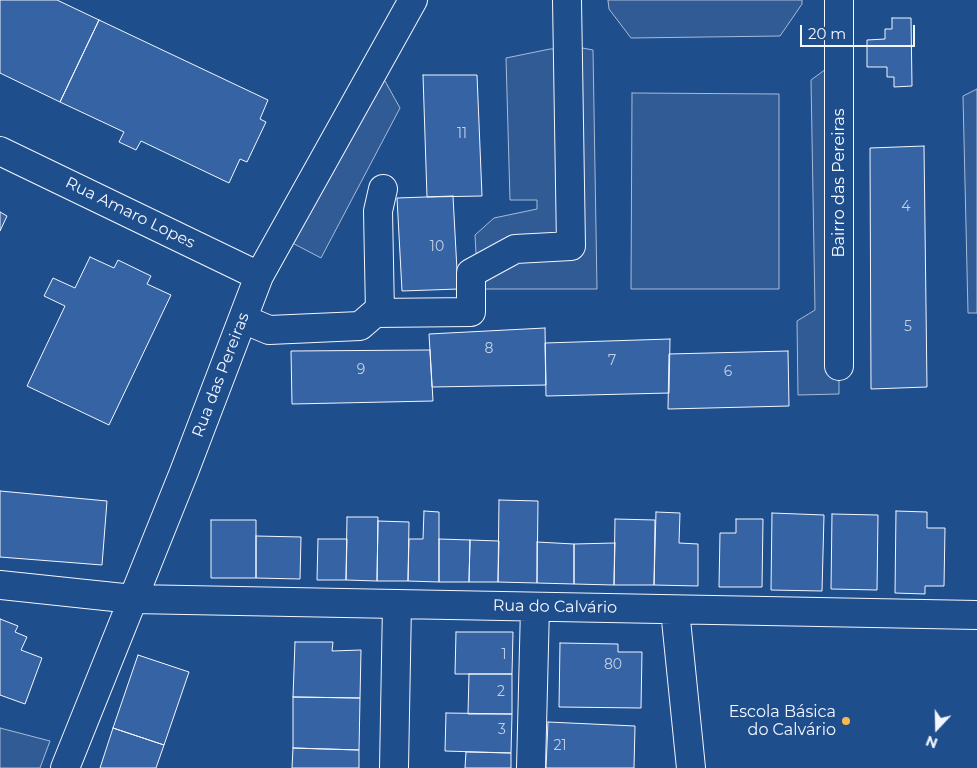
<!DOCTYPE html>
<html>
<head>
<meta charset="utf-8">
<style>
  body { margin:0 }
  #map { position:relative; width:977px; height:768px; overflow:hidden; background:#1f4e8c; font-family:Montserrat,sans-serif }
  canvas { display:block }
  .north { position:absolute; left:912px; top:703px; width:50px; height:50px; -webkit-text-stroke:4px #1f4e8c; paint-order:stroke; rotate:201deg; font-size:14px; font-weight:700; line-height:20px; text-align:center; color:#f2f6ff }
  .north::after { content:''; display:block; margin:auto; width:18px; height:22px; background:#f2f6ff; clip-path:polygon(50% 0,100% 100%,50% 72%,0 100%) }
  .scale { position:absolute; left:800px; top:25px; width:115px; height:22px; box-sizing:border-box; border:2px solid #f2f6ff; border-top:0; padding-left:6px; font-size:15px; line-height:18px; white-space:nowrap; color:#f2f6ff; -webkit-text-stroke:4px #1f4e8c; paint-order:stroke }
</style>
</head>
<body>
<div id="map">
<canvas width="977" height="768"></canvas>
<div class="north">N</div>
<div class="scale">20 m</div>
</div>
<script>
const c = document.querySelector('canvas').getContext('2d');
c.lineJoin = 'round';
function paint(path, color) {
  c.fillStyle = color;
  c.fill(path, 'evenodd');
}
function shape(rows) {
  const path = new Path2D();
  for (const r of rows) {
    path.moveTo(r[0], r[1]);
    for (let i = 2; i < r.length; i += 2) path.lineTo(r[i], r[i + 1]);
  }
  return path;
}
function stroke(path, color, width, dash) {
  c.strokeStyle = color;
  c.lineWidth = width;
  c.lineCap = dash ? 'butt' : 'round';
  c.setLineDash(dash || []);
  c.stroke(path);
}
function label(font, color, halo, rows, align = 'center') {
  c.font = font + ' Montserrat,sans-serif';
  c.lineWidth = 4;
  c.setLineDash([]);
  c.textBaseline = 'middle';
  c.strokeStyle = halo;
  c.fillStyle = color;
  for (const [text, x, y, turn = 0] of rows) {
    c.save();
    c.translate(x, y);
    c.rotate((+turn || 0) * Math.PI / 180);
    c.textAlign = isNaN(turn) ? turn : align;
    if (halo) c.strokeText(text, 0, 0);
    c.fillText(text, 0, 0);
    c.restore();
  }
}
const built = shape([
  [608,0,802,0,802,4,780,36,631,38,609,9,608,0],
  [567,45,593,50,597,289,478,289,475,235,494,218,537,209,537,200,510,200,506,58,550,49,567,49,567,45],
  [826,69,839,69,839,394,798,395,797,321,815,310,811,80,826,69],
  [371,73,385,81,400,108,321,258,281,237,371,73],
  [977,89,977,313,968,313,963,96,977,89],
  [632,93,779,94,779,289,631,289,632,93],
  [0,728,50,741,40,768,0,768,0,728]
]);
const building = shape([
  [0,0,57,0,99,20,60,102,0,73,0,0],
  [892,18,911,18,912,86,894,87,894,77,887,77,887,67,867,67,867,40,885,39,885,29,892,29,892,18],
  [99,20,268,100,260,119,266,122,247,162,240,159,229,183,141,141,136,150,119,142,124,132,60,102,99,20],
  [423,75,477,75,482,196,427,197,423,75],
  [924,146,927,387,871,389,870,148,924,146],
  [453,196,458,289,402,291,397,198,453,196],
  [0,212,7,216,0,231,0,212],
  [90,257,114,268,118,260,151,276,147,284,171,295,109,425,27,386,65,306,44,296,53,278,75,288,90,257],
  [545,328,546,385,432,387,429,334,545,328],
  [670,339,669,393,546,396,545,343,670,339],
  [430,350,433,401,292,404,291,351,430,350],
  [788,351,789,406,668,409,669,354,788,351],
  [0,491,107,501,102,565,0,557,0,491],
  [499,500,538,501,537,583,498,582,499,500],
  [424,511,439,512,439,582,408,581,409,539,423,539,424,511],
  [896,511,927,512,927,528,945,528,944,586,925,586,925,594,895,593,896,511],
  [656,512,680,513,679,543,698,544,698,586,654,585,656,512],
  [772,513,824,515,822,591,771,590,772,513],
  [832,514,878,515,877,590,831,589,832,514],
  [347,517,378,517,377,581,346,580,347,517],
  [615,519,655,520,654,585,614,585,615,519],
  [736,519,763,519,762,587,719,587,720,533,736,533,736,519],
  [211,520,256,520,256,578,211,578,211,520],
  [378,521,409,522,408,581,377,581,378,521],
  [256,536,301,537,300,579,256,578,256,536],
  [318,539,347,539,346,580,317,580,318,539],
  [439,539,470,540,469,582,439,582,439,539],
  [470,540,499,541,498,582,469,582,470,540],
  [537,542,574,544,574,584,537,583,537,542],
  [615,543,614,585,574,584,574,544,615,543],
  [0,619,18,626,15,632,27,637,21,650,42,658,25,704,0,695,0,619],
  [456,632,513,632,512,674,455,674,456,632],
  [295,642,333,642,332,651,361,650,360,698,293,697,295,642],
  [560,643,618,644,618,652,642,652,641,708,559,707,560,643],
  [138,655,189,672,164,745,113,728,138,655],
  [469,674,512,674,512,714,468,714,469,674],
  [293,697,360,698,359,750,293,748,293,697],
  [446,713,512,714,511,753,445,751,446,713],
  [548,722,635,726,634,768,546,768,548,722],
  [113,728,164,745,156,768,100,768,113,728],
  [293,748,359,750,359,768,292,768,293,748],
  [466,752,511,753,511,768,465,768,466,752]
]);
const street = shape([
  [839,0,839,366],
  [0,151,259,276],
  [380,313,378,211,383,189],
  [243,319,269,330,360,326,375,313,471,312,471,273,515,249,571,246,567,0],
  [0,585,133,599,977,615],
  [675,610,691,768],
  [65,768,184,472,259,276,413,0],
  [394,768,397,604],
  [531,768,535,607]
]);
const markers = [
  [846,721,5,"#ffb74d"]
];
const numberNames = [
  ["11",462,134],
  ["4",906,207],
  ["10",437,247],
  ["5",908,327],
  ["8",489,349],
  ["7",612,361],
  ["9",361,370],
  ["6",728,372],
  ["1",504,655],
  ["80",613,665],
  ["2",501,692],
  ["3",502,730],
  ["21",560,746]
];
const streetNames = [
  ["Bairro das Pereiras",839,183,-90],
  ["Rua Amaro Lopes",130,213,26],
  ["Rua das Pereiras",221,375,-69],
  ["Rua do Calvário",555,607,1]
];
const poiNames = [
  ["Escola Básica",836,712],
  ["do Calvário",836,730]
];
paint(built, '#305b95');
stroke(built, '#a8bbd7', 1);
paint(building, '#3563a3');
stroke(building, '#f2f6ff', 1);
stroke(street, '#f2f6ff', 30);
stroke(street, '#1f4e8c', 28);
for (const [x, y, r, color] of markers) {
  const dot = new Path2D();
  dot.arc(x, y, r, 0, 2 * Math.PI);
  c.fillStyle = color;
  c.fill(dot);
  stroke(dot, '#1f4e8c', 2);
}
label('14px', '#c3d1e8', null, numberNames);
label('16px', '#f2f6ff', '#1f4e8c', streetNames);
label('16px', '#f2f6ff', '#1f4e8c', poiNames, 'right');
</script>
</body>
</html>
